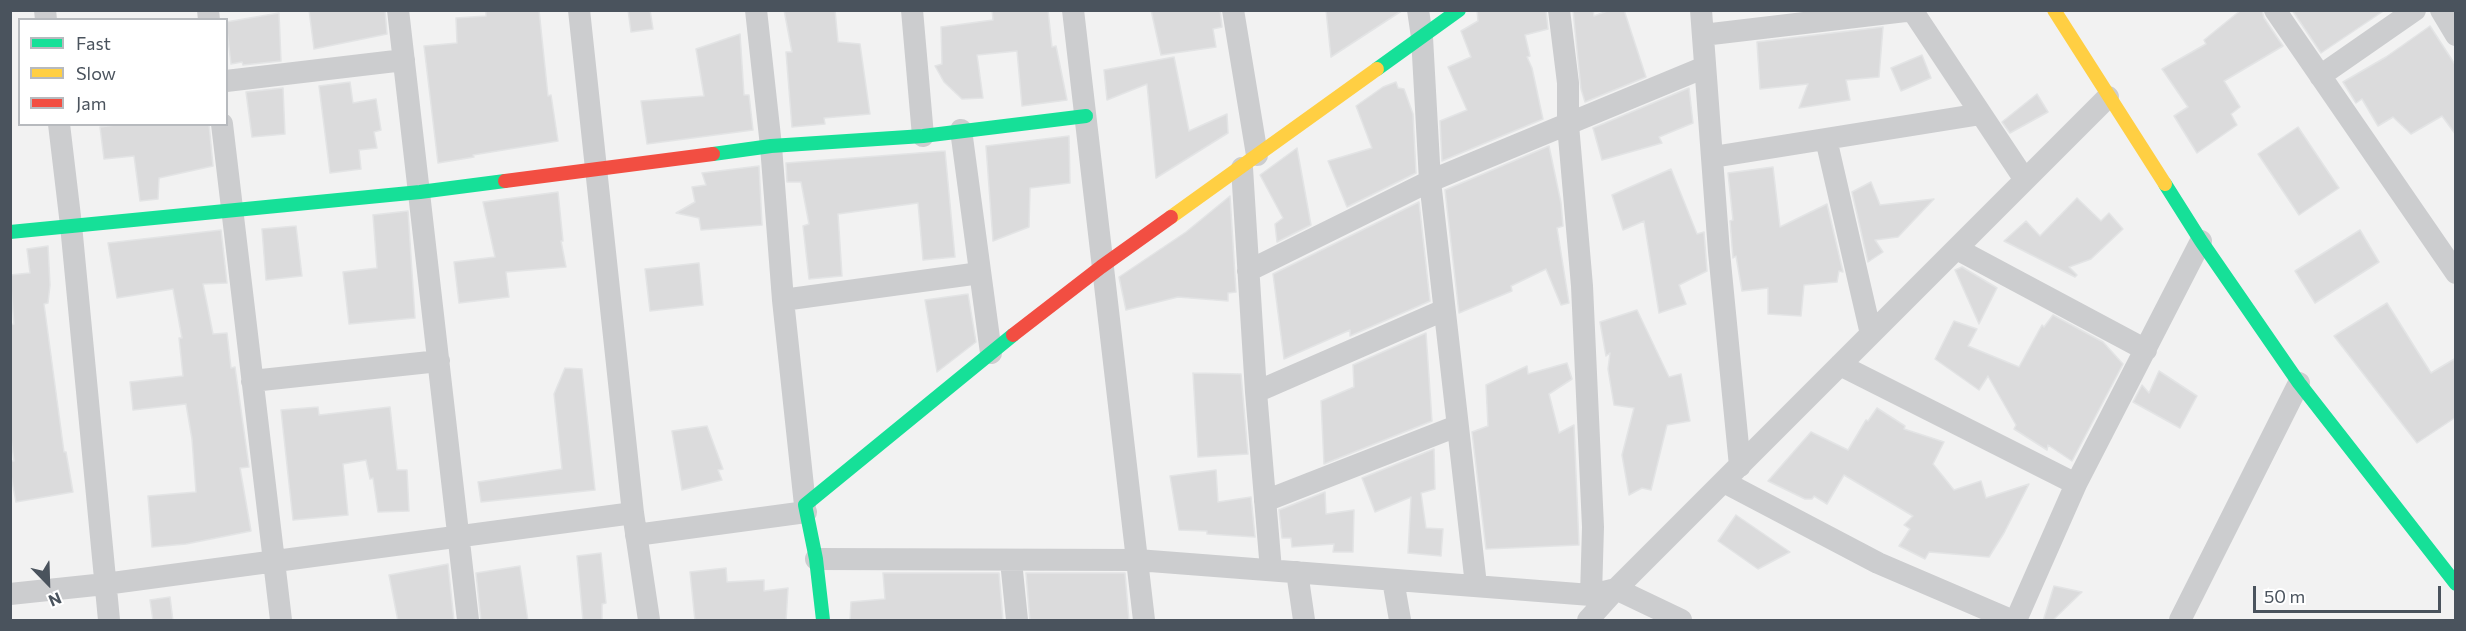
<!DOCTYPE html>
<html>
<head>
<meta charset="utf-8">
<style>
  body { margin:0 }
  #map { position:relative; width:2466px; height:631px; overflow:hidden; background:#f2f2f2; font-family:Commissioner,sans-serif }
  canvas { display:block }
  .frame { position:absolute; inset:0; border:12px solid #4a535d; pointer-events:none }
  .legend { position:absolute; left:18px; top:18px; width:210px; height:108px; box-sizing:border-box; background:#fff; border:2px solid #b7babe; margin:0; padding:8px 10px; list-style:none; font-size:18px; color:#4a535d }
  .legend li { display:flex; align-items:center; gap:12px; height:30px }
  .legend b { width:30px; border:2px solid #b7babe }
  .north { position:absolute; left:18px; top:553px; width:60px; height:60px; -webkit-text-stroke:4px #fff; paint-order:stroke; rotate:157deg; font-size:16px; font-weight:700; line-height:24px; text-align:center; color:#4a535d }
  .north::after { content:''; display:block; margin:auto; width:21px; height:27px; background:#4a535d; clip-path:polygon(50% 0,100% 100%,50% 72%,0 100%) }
  .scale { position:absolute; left:2253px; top:586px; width:188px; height:27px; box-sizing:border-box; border:3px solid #4a535d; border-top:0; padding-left:8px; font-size:18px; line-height:21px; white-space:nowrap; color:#4a535d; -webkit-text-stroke:4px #fff; paint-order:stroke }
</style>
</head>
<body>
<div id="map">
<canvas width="2466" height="631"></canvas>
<div class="frame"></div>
<ul class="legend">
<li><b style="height:8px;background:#16e098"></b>Fast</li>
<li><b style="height:8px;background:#ffcf43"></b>Slow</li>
<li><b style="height:8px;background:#f24e42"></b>Jam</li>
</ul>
<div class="north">N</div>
<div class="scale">50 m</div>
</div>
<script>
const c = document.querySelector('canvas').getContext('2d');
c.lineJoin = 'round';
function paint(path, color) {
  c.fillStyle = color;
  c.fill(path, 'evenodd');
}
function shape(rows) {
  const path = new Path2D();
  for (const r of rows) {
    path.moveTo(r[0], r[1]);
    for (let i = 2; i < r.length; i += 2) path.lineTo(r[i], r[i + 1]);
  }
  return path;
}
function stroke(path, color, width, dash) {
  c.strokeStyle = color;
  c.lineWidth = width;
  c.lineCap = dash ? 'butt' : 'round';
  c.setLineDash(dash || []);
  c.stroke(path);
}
const building = shape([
  [309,10,385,10,387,34,314,49,309,10],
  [486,10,539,10,548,96,551,95,558,141,473,155,474,157,438,163,424,46,457,43,456,18,486,16,486,10],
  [628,10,650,10,653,29,631,32,628,10],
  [784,10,835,10,838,42,860,44,870,114,824,118,825,124,792,127,786,52,792,52,784,10],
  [992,10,1048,10,1052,47,1056,46,1067,100,1022,106,1017,51,977,55,983,98,962,99,944,82,935,66,942,64,941,27,993,20,992,10],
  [1151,10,1220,10,1222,27,1213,29,1216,47,1161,55,1151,10],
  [1326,10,1403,10,1331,57,1326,10],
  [1477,10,1546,10,1548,29,1525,35,1530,56,1527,57,1532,68,1543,119,1442,161,1440,121,1467,110,1448,67,1471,57,1461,31,1478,21,1477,10],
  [1573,10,1593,10,1594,16,1610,10,1624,10,1646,77,1585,102,1581,89,1573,10],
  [2241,10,2262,10,2264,18,2283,46,2224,81,2240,107,2231,114,2237,125,2197,153,2174,116,2188,107,2162,69,2206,44,2204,40,2241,10],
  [2292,10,2385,10,2321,53,2292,10],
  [279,13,281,61,243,65,242,62,231,64,226,22,279,13],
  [2430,26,2456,66,2456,135,2442,116,2411,134,2393,117,2378,126,2362,99,2356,103,2343,82,2386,57,2430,26],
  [1883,27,1879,77,1846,80,1850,100,1799,108,1808,84,1760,89,1757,42,1883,27],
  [740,34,744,95,749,95,753,130,647,144,641,101,704,96,696,49,740,34],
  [1922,55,1931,78,1901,91,1891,68,1922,55],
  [1174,57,1189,131,1227,114,1228,133,1156,178,1147,84,1107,100,1104,70,1174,57],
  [350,82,353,103,376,99,381,130,374,132,377,148,359,150,361,169,330,173,319,86,350,82],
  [1396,82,1398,88,1404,89,1413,114,1416,173,1347,207,1328,161,1372,148,1356,106,1383,87,1396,82],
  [283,88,285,134,252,137,246,92,283,88],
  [1689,88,1693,123,1659,137,1662,143,1602,160,1593,128,1689,88],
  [2037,94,2048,112,2010,133,2002,122,2037,94],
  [123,124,209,124,213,166,159,178,158,199,140,201,134,156,104,159,100,127,123,124],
  [2298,127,2339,188,2299,215,2258,154,2298,127],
  [1069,136,1070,183,1030,188,1029,227,993,241,986,146,1069,136],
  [1549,146,1561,203,1563,226,1557,228,1569,303,1561,305,1546,269,1511,286,1512,291,1459,313,1445,190,1549,146],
  [1297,148,1311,225,1277,242,1275,224,1283,218,1260,175,1297,148],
  [945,151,955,257,923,260,918,203,838,214,842,276,809,279,803,226,809,224,801,182,787,182,786,163,945,151],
  [759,166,762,225,701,230,699,218,676,213,695,202,692,187,706,185,702,173,759,166],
  [1773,167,1780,227,1827,204,1843,272,1839,271,1837,282,1804,285,1801,316,1768,314,1768,288,1742,291,1736,256,1733,258,1730,221,1733,220,1728,173,1773,167],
  [1671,169,1697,234,1704,232,1707,271,1679,285,1686,304,1659,313,1644,221,1623,230,1612,195,1671,169],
  [1871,182,1880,205,1934,199,1898,237,1875,240,1883,252,1868,262,1852,192,1871,182],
  [558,192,563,241,561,241,566,267,506,272,509,297,459,303,454,262,495,257,483,202,558,192],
  [1230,196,1236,292,1228,293,1228,301,1178,297,1126,310,1119,277,1186,232,1230,196],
  [2077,198,2101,221,2109,213,2123,229,2091,259,2069,267,2077,275,2075,277,2004,241,2026,221,2040,236,2077,198],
  [1419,202,1430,301,1350,336,1350,330,1284,359,1273,274,1419,202],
  [408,211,415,318,349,324,343,272,377,268,373,215,408,211],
  [296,226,302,276,266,280,262,229,296,226],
  [221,230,227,283,203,284,213,334,227,333,231,368,235,367,249,467,240,468,251,531,186,544,152,547,148,496,196,492,192,439,186,404,133,410,130,382,183,376,179,338,182,338,173,289,117,298,108,243,221,230],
  [2360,230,2379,262,2315,303,2295,271,2360,230],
  [48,246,50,285,48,303,44,304,64,452,66,452,73,492,16,502,10,470,10,461,14,461,10,431,10,325,14,324,10,275,30,273,27,249,48,246],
  [699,263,703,305,650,311,645,269,699,263],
  [1962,267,1997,288,1979,324,1955,270,1962,267],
  [968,294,976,342,937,372,925,300,968,294],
  [2387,303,2431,373,2456,358,2456,417,2417,443,2334,336,2387,303],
  [1637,310,1669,377,1681,374,1690,421,1667,425,1651,490,1642,488,1629,495,1622,455,1634,408,1614,405,1608,369,1610,353,1606,356,1600,322,1637,310],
  [2053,315,2103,342,2123,364,2072,461,2048,445,2047,450,2014,429,2016,425,1988,376,1979,390,1935,359,1954,321,1977,329,1968,346,2019,367,2042,325,2044,327,2053,315],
  [1426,333,1432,421,1324,464,1321,401,1354,387,1353,365,1426,333],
  [1567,363,1572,379,1549,394,1559,433,1574,425,1579,545,1486,549,1472,432,1488,426,1486,385,1527,366,1528,374,1567,363],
  [565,368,582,369,595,490,481,502,478,482,562,469,554,394,565,368],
  [2159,371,2197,396,2180,428,2133,402,2142,385,2149,393,2159,371],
  [1193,373,1241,374,1248,454,1198,457,1193,373],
  [318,407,319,415,390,407,397,470,407,470,409,511,378,512,373,478,370,479,366,460,343,464,348,515,293,520,281,410,318,407],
  [1877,408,1905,426,1904,429,1944,442,1933,464,1954,490,1981,481,1986,498,2029,484,2004,533,1989,557,1929,552,1925,559,1899,546,1910,529,1904,525,1913,516,1844,475,1827,504,1814,496,1812,499,1805,499,1768,481,1811,432,1848,450,1866,420,1868,421,1877,408],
  [707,426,723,469,718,470,722,480,682,490,672,431,707,426],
  [1434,449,1435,489,1421,493,1426,528,1443,529,1441,556,1408,553,1411,497,1375,512,1362,478,1434,449],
  [1216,470,1218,502,1251,497,1255,537,1207,534,1207,531,1179,530,1170,476,1216,470],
  [1325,492,1326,514,1354,510,1353,552,1333,552,1334,544,1292,547,1291,538,1282,538,1279,510,1325,492],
  [1736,515,1790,552,1758,569,1718,541,1736,515],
  [601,553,606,603,602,604,602,621,583,621,577,556,601,553],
  [448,564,454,621,398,621,389,575,448,564],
  [520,566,528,621,481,621,476,573,520,566],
  [726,568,727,582,764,580,764,591,788,588,786,621,695,621,690,572,726,568],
  [883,573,999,573,1003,621,850,621,851,602,885,599,883,573],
  [1026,573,1125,573,1129,621,1030,621,1026,573],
  [2054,586,2082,592,2052,621,2043,621,2054,586],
  [170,597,173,621,153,621,150,600,170,597]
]);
const street = shape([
  [45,10,46,20],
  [208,10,209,20],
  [398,10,468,620],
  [579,10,633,513,649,620],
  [756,10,771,146,783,300,805,505],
  [912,10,923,136],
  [1073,10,1144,620],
  [1233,10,1257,155],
  [1418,10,1422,37,1430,181,1476,585],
  [1559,10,1568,83,1568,125,1582,286,1593,527,1591,595],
  [1701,10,1719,252,1740,466],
  [1912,10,2025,180],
  [2275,10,2456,273],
  [2441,10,2456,35],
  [1703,35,1914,10],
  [2320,76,2415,10],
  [226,81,404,60],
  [59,124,71,225,109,620],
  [222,124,281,620],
  [961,130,991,353],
  [1826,139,1871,334],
  [1713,157,1981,114],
  [1242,168,1256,392,1271,570],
  [1957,249,2146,350],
  [1248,271,1430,181,1705,67],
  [783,300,980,273],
  [1840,365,2076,484],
  [252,381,439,361],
  [1256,392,1444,310],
  [1724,482,1878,563,2011,620],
  [1265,501,1457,426],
  [636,535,806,512],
  [816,559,1137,560,1591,595,1616,589,1681,620],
  [1011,561,1017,620],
  [1297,572,1304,620],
  [1393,580,1400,620],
  [10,594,105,584,633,513],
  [1588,620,1616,589,2108,97],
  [2016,620,2076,484,2201,241],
  [2180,620,2299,383]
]);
const fast = shape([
  [1377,69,1459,10],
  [713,154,771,146,923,136,1086,116],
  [2165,184,2201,241,2299,383,2456,584],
  [10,232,420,192,505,181],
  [823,620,816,559,805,505,1013,335]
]);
const slow = shape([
  [2054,10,2165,184],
  [1171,217,1377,69]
]);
const jam = shape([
  [505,181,713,154],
  [1013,335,1101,267,1171,217]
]);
paint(building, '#dbdbdc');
stroke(building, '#e3e4e5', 1.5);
stroke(street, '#cccdcf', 22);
stroke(fast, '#16e098', 14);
stroke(slow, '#ffcf43', 14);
stroke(jam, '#f24e42', 14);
</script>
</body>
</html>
